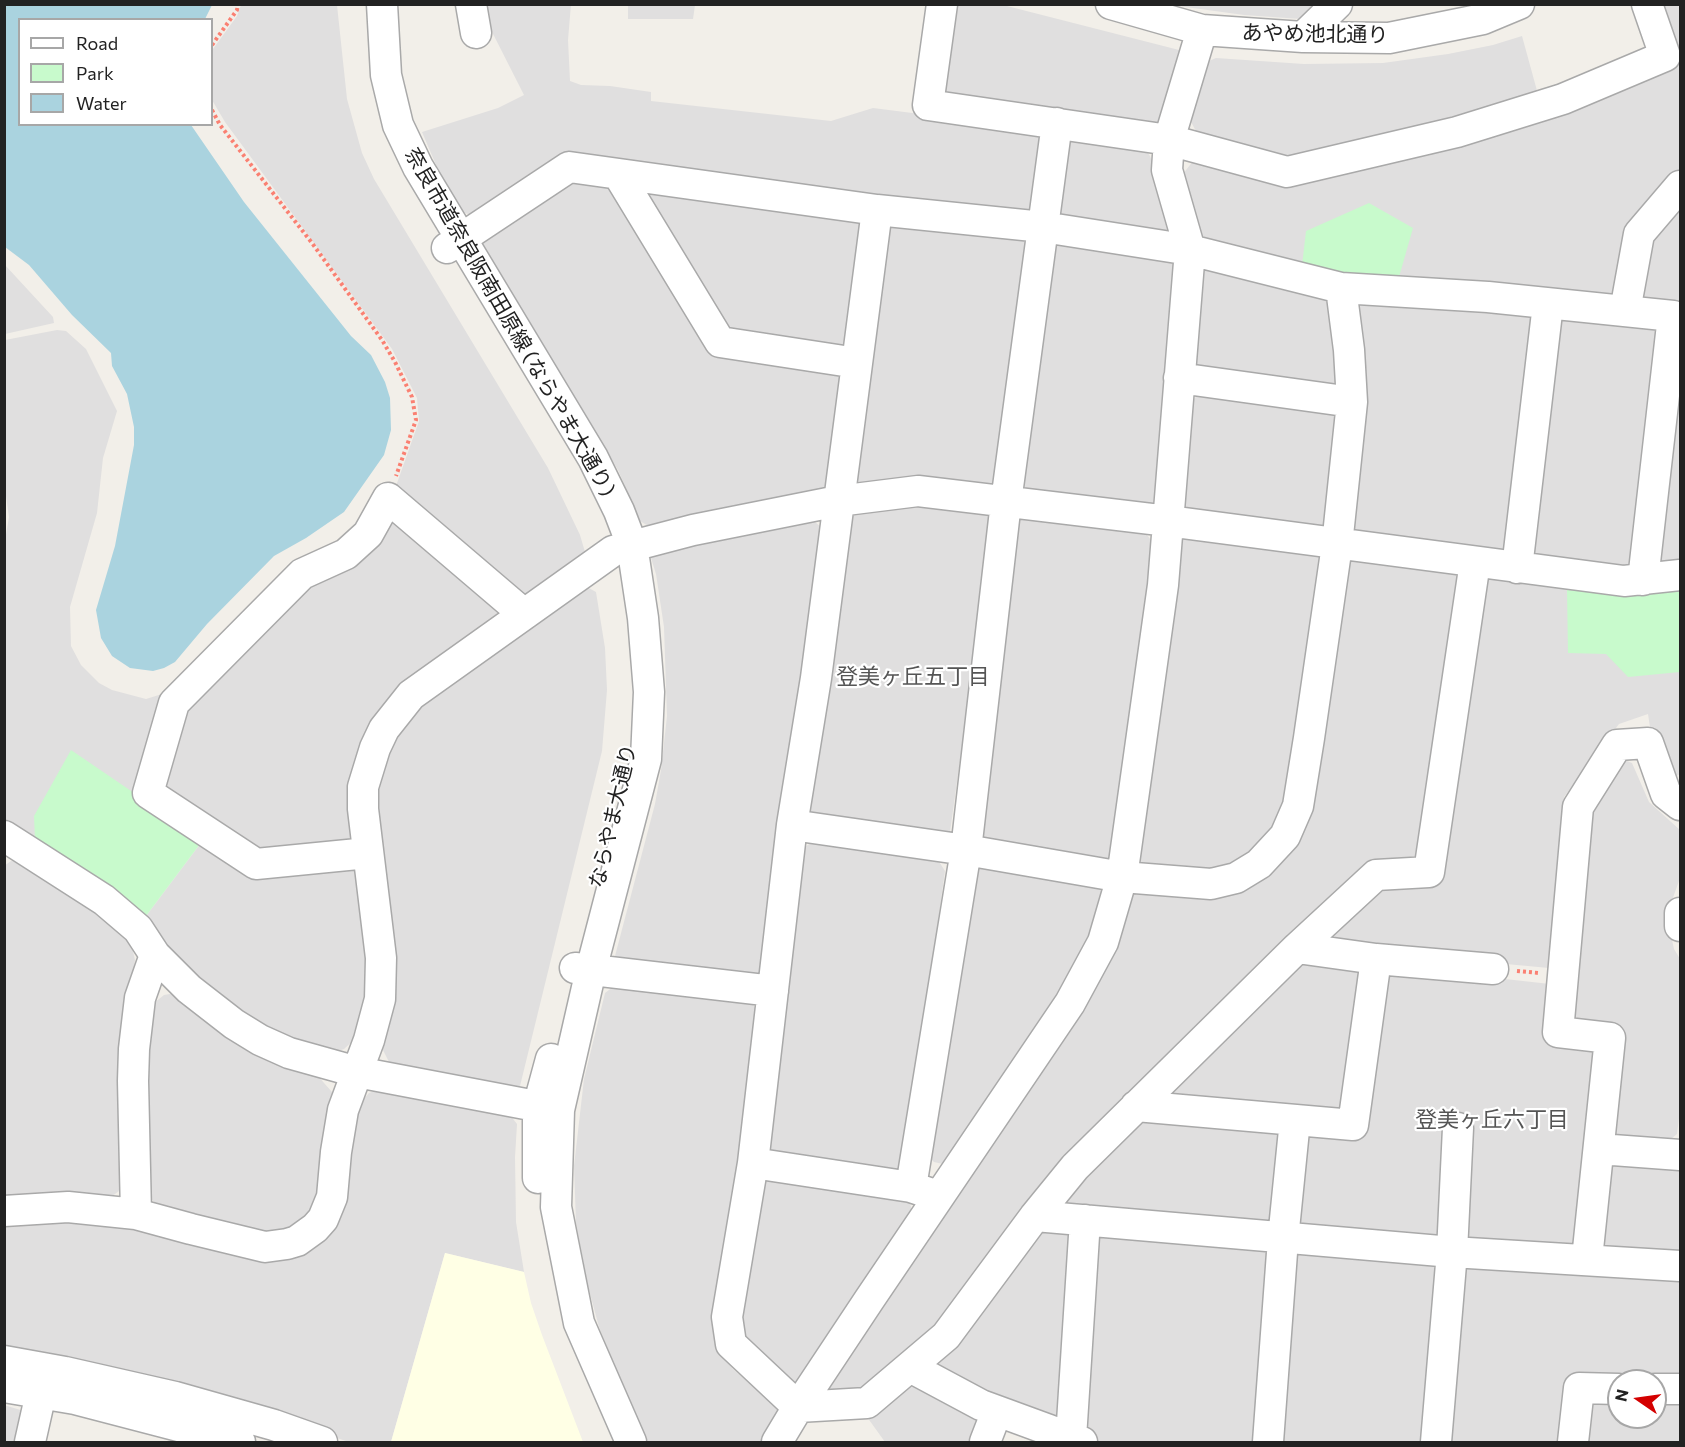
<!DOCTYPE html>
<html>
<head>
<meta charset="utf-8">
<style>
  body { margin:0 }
  #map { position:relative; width:1685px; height:1447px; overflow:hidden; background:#f2efe9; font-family:Commissioner,sans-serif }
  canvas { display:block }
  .frame { position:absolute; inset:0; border:6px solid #222; pointer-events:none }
  .legend { position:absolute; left:18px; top:18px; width:195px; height:108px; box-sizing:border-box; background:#fff; border:2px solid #a7a7a7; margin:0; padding:8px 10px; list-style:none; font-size:18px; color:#222 }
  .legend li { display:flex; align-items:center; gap:12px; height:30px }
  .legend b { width:30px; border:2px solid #a7a7a7 }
  .north { position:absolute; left:1607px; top:1369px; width:60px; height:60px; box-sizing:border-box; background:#fff; border:2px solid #a7a7a7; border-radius:50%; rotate:283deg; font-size:16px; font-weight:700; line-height:24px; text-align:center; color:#222 }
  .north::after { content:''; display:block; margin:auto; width:21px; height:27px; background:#d40000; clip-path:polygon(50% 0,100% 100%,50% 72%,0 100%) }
</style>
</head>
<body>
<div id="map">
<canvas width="1685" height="1447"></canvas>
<div class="frame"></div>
<ul class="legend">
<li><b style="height:8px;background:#fff"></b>Road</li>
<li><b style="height:16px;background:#c8facc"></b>Park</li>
<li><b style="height:16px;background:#aad3df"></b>Water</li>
</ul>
<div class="north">N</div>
</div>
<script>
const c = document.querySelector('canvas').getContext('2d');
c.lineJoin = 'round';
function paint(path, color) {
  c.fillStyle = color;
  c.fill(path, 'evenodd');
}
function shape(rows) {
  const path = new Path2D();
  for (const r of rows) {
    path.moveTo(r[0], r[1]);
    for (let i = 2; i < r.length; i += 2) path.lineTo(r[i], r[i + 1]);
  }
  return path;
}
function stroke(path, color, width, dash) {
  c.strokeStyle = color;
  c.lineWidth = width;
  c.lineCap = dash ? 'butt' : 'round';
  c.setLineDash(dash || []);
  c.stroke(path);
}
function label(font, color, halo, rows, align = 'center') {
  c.font = font + ' Commissioner,"Noto Sans JP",sans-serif';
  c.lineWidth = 4.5;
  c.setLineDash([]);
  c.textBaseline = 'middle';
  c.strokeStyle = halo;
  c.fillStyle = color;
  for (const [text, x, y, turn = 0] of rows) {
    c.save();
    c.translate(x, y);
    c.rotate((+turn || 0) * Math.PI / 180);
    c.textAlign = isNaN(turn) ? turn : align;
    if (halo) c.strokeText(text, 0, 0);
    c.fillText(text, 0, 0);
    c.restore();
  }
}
const residential = shape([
  [571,4,568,40,570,81,581,85,610,86,651,92,651,101,831,121,873,108,1038,129,1045,141,1035,210,1025,217,572,156,477,216,464,213,439,172,422,132,498,108,524,95,487,22,482,5],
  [241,5,337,5,347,99,362,153,374,179,548,468,580,535,585,552,581,561,531,596,519,594,396,486,419,421,417,398,392,349,225,122,212,100,213,49,237,16],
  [628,5,695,5,693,19,628,19],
  [951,5,1003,5,1183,51,1167,120,1156,128,948,99,939,84],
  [1171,5,1318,5,1301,19,1244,15],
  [1655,5,1680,5,1680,169,1624,234,1614,291,1600,302,1301,274,1197,234,1180,178,1196,157,1264,178,1678,56],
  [1522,36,1539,98,1286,163,1197,133,1190,120,1204,63,1216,58,1304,64,1383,63,1448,54,1493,45],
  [1074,134,1143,146,1150,156,1176,229,1167,238,1062,223,1053,211,1063,142],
  [575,176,603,181,614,191,714,352,836,370,845,381,830,488,650,527,640,521,618,470,482,246,486,232],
  [645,186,857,215,865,227,850,344,840,352,724,329,638,198],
  [1680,203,1680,308,1639,297,1645,245],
  [895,220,1023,236,1030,245,999,478,989,488,856,490,884,229],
  [1057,241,1163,256,1176,266,1158,503,1149,510,1024,492,1018,483,1049,251],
  [1212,264,1327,299,1340,378,1328,389,1203,371,1193,360,1197,275],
  [5,265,53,317,54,323,5,334],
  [1353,300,1523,309,1533,319,1507,549,1500,555,1355,536,1346,526],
  [1566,317,1652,326,1660,338,1636,560,1623,571,1533,558,1552,326],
  [57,330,66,331,86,349,117,411,103,458,97,513,70,607,71,646,81,665,99,683,112,690,146,699,162,694,139,796,35,840,7,821,5,817,4,546,9,517,4,482,5,340],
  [1680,342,1680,564,1666,566,1656,556],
  [1199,393,1334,410,1341,423,1329,521,1318,532,1191,515,1183,506,1190,404],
  [920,503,984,511,993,523,950,832,938,842,805,813,852,513],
  [1024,516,1145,532,1153,543,1111,856,1102,862,974,846,1011,523],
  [394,517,501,603,501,616,414,677,353,846,258,856,162,788,183,709,307,583],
  [814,521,824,530,764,976,621,966,615,956,655,804,661,770,667,716,664,627,656,574,651,558,658,550],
  [1187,534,1316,550,1323,559,1298,755,1272,838,1223,871,1142,868,1135,859,1177,543],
  [1351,554,1453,569,1460,579,1421,857,1375,866,934,1338,865,1398,821,1392,1128,897,1141,886,1276,862,1342,563],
  [1491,573,1680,585,1680,774,1675,777,1657,773,1648,714,1619,724,1564,797,1549,968,1313,946,1376,885,1437,884,1478,582],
  [587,587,596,592,605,648,607,690,602,751,520,1086,516,1090,390,1064,382,1048,375,814,376,785,387,748,431,693],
  [1619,758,1632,763,1649,802,1680,830,1680,878,1670,906,1669,926,1674,949,1680,959,1680,1110,1677,1134,1666,1143,1618,1140,1609,1126,1615,1030,1576,1027,1566,1016,1584,806],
  [203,840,349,865,358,871,370,970,364,1020,357,1037,344,1049,335,1052,277,1037,203,985,143,920],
  [811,843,938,860,945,871,904,1168,894,1176,766,1157,800,850],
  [11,861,27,862,119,928,132,947,135,960,122,1054,123,1188,107,1200,5,1198,4,866],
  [974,864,1098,881,1107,891,1092,938,1075,972,943,1164,934,1162,928,1156],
  [1296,961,1360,965,1342,1108,1333,1116,1161,1095],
  [1377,973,1478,976,1550,984,1547,1043,1589,1045,1599,1061,1582,1241,1570,1253,1443,1235,1433,1242,1293,1225,1301,1138,1311,1130,1352,1133],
  [618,983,752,1003,759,1015,724,1357,733,1369,748,1382,778,1400,781,1412,778,1419,762,1442,645,1442,599,1327,588,1286,576,1223,574,1166,584,1079,605,993],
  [170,994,176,995,317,1075,332,1092,333,1103,318,1204,300,1225,269,1235,165,1212,150,1198,145,1052,154,1003,164,995],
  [377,1090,510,1115,517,1124,515,1157,516,1222,524,1272,445,1253,391,1442,349,1442,240,1406,5,1351,4,1220,80,1219,300,1253,357,1107,369,1093],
  [1134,1121,1278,1127,1286,1136,1278,1224,1057,1205],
  [1619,1157,1680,1162,1680,1261,1612,1256,1600,1241,1606,1169],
  [765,1177,909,1200,911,1207,911,1213,795,1387,746,1354,737,1313],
  [1042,1228,1068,1230,1075,1242,1062,1420,1053,1428,924,1365],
  [1098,1232,1270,1246,1259,1442,1094,1442,1079,1436],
  [1300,1247,1435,1258,1440,1272,1427,1442,1274,1442,1289,1256],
  [1466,1260,1680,1280,1680,1377,1611,1379,1571,1374,1562,1442,1443,1442],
  [910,1387,916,1387,983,1413,978,1442,885,1442,867,1417,905,1388],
  [1680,1394,1680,1442,1579,1442,1588,1400,1619,1398,1619,1417,1655,1417,1655,1395],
  [4,1405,50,1419,43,1442,5,1442]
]);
const education = shape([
  [445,1253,524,1272,531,1303,542,1335,583,1442,391,1442]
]);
const park = shape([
  [1369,203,1413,228,1397,284,1301,274,1306,231],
  [1680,589,1680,672,1628,677,1606,654,1568,653,1567,590,1623,595],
  [71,750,203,840,143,920,35,840,34,816]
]);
const water = shape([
  [4,5,212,5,205,19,20,20,20,124,191,125,244,202,351,336,371,355,385,382,390,398,391,430,384,455,344,512,306,538,274,556,207,624,175,662,164,668,153,671,130,668,112,656,101,638,96,610,115,546,134,445,134,427,127,394,112,366,111,353,72,315,29,265,5,247]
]);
const path = shape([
  [212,45,237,10,238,4],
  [212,110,220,125,312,243,382,340,395,362,412,397,416,420,396,476],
  [1517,971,1539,973]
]);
const minor = shape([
  [382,4,386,75,398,125,418,167,593,458,619,511,632,545,643,618,649,692,646,759,591,970,559,1110,556,1207,579,1323,631,1442],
  [471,4,476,33],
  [942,4,928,105,1169,140,1287,172,1457,132,1563,99,1665,56,1647,4],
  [1111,4,1202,30,1303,37,1389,38,1483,19,1519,4],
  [1303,37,1337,4],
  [618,174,720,342,857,363],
  [877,210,816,678,792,825,753,1163,727,1317,731,1344,798,1407,867,1403,946,1336,1035,1216,1075,1167,1297,948,1376,875,1429,872,1475,562],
  [447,248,569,167,877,210,1043,227,1190,250,1341,288,1488,297,1673,316,1680,319],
  [1625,311,1639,234,1680,186],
  [1179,378,1352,402],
  [1517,568,1548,304],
  [1643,580,1673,316],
  [792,825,966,850,1122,877,1211,884,1236,878,1259,864,1285,836,1298,806,1309,738,1337,545,1352,402,1349,350,1341,288],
  [4,836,104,900,138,929,155,955,189,989,234,1024,260,1040,289,1053,357,1072,557,1110],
  [368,853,256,864,148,793,174,703,302,574,346,554,368,534,388,498,524,614],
  [1680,913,1680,926],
  [1297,948,1376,959,1493,969],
  [575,968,773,991],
  [1136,1106,1353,1125,1376,959],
  [1599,1149,1680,1155],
  [753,1163,911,1187,929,1193],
  [538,1178,538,1107,551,1059],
  [911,1187,966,850,1006,502,1057,123],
  [4,1211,68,1207,136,1214,191,1229,265,1247,287,1244,297,1241,315,1228,323,1219,332,1197,336,1152,343,1110,369,1040,380,999,381,958,363,809,363,787,375,748,384,729,411,695,613,551,693,530,838,501,918,491,1168,521,1624,581,1680,575],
  [136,1214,133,1081,134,1049,140,998,155,955],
  [1035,1216,1452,1252,1680,1266],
  [1587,1259,1610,1038,1558,1032,1578,807,1617,745,1648,743,1666,794,1680,805],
  [4,1361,65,1372,175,1397,274,1425,322,1442],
  [910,1367,981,1405,1082,1442],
  [4,1387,75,1399,240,1442],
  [1655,1389,1680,1389],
  [1071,1438,1085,1220],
  [30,1442,41,1393],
  [777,1442,798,1407,869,1300,1070,1003,1103,942,1122,877,1163,585,1190,250,1167,170,1169,140,1202,30],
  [985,1442,997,1411],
  [1268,1442,1283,1239,1295,1120],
  [1436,1442,1452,1252,1458,1128],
  [1573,1442,1579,1388,1619,1389]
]);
const streetNames = [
  ["あやめ池北通り",1315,34,1],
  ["奈良市道奈良阪南田原線 (ならやま大通り)",510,322,60],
  ["ならやま大通り",613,816,-77]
];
const neighbourhoodNames = [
  ["登美ヶ丘五丁目",913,677],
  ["登美ヶ丘六丁目",1492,1120]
];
paint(residential, '#e0dfdf');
paint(education, '#ffffe5');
paint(park, '#c8facc');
paint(water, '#aad3df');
stroke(minor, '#a9a9a9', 33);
stroke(path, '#fa8072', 4, [3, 3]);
stroke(minor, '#fff', 30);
label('21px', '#222', '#fff', streetNames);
label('22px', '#555', '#fff', neighbourhoodNames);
</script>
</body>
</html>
